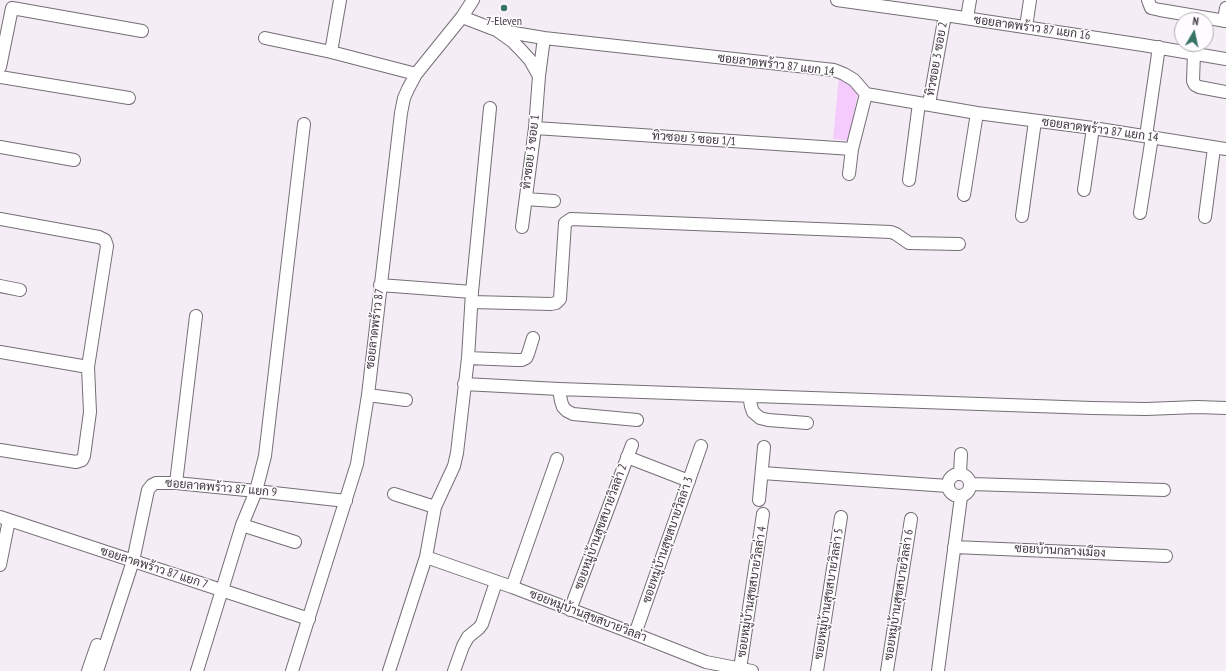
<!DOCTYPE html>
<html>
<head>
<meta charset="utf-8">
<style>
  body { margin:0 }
  #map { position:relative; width:1226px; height:671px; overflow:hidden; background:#f4edf5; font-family:"PT Sans Narrow",sans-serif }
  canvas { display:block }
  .north { position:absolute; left:1174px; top:12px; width:40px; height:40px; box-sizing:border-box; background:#fffcff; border:1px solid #b1aeb1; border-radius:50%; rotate:9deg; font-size:11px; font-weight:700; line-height:16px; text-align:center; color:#3b383b }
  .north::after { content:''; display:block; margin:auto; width:14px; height:18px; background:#377562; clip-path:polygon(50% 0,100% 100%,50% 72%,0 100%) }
</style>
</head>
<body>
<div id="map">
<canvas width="1226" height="671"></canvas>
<div class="north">N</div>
</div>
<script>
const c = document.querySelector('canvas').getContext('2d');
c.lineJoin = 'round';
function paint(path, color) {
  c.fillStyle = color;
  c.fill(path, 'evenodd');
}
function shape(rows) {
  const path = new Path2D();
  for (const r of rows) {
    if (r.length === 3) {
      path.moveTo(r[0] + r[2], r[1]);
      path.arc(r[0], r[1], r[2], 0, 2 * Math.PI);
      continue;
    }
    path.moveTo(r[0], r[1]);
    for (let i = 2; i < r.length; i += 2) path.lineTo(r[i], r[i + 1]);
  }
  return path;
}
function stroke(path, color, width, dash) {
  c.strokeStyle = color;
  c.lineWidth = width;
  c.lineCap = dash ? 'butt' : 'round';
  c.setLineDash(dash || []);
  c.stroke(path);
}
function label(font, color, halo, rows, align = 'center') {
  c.font = font + ' "PT Sans Narrow",Sarabun,sans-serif';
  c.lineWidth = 3;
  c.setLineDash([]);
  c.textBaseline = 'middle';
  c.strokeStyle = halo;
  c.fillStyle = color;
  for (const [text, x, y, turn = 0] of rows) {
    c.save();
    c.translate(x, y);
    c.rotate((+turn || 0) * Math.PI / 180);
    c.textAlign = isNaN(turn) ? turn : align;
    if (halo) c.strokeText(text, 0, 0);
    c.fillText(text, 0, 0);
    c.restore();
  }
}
const green = shape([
  [839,77,858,90,850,141,833,139]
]);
const minor = shape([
  [837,0,945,15,1143,45,1226,59],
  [1148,0,1151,8,1160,10,1226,21],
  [462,17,496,30,544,38,834,70,844,74,854,80,866,94,977,113,1093,128,1226,149],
  [967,18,970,0],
  [1224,21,1226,8],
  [1026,27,1030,0],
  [498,31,512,41,520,49,530,60,539,76],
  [265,38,331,52,416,74],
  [331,52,340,0],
  [1194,53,1193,81,1195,85,1199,87,1226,92],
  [0,67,12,8,142,31],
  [0,77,129,98],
  [929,104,945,15],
  [535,128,852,149,866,94],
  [1146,136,1159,47],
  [0,147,74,160],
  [849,174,852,149],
  [909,180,919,103],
  [1084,190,1093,128],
  [964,195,977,113],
  [526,199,554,201],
  [1140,213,1152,137],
  [1022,216,1035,121],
  [1205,217,1214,148],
  [0,219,99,237,105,240,107,246,88,367,90,412,84,456,82,460,76,462,0,450],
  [522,227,535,128,539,76,544,38],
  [380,285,472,292],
  [0,286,20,290],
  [472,302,551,304,556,303,560,299,565,223,571,219,891,232,896,234,909,243,959,244],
  [0,352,88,367],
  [468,358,517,360,522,360,526,358,528,354,533,338],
  [464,384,559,389,1092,408,1146,409,1197,407,1226,408],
  [559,389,561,401,563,407,567,411,573,414,637,420],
  [368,395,406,400],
  [749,396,751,406,753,412,760,418,768,420,807,423],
  [627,457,689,481],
  [762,473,948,486],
  [959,485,11],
  [960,474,961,454],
  [176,483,196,316],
  [971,484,1164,490],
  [394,494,435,507],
  [759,500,764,447],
  [0,517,309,619],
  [242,525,295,542],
  [954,547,1166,556],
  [426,557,512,587,635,634,706,662,752,671],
  [0,565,9,520],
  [512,587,557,459],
  [570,610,632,445],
  [635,634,701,446],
  [740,669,763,514],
  [88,671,97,645],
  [97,671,133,561,148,490,152,485,156,483,176,483,256,491,346,501],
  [197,671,242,525,256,491,265,456,304,124],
  [292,671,357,464,368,395,401,113,404,98,408,89,416,74,462,17,473,0],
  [389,671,426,557,435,507,454,466,457,453,468,358,472,292,490,108],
  [454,671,463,646,468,637,479,628,482,624,496,582],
  [817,671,841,517],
  [887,671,911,519],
  [938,671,961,497]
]);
const markers = [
  [504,8,4,"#377562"]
];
const poiNames = [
  ["7-Eleven",504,22]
];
const streetNames = [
  ["ซอยลาดพร้าว 87 แยก 16",1032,28,8],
  ["ทิวซอย 3 ซอย 2",937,59,-80],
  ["ซอยลาดพร้าว 87 แยก 14",776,65,7],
  ["ซอยลาดพร้าว 87 แยก 14",1100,130,8],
  ["ทิวซอย 3 ซอย 1/1",694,139,4],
  ["ทิวซอย 3 ซอย 1",531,152,-83],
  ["ซอยลาดพร้าว 87",375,329,-83],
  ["ซอยลาดพร้าว 87 แยก 9",221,488,5],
  ["ซอยหมู่บ้านสุขสบายวิลล่า 2",601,527,-70],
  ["ซอยหมู่บ้านสุขสบายวิลล่า 3",668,540,-71],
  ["ซอยบ้านกลางเมือง",1060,551,3],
  ["ซอยลาดพร้าว 87 แยก 7",154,568,18],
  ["ซอยหมู่บ้านสุขสบายวิลล่า 4",752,592,-81],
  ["ซอยหมู่บ้านสุขสบายวิลล่า 5",829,594,-81],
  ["ซอยหมู่บ้านสุขสบายวิลล่า 6",899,595,-81],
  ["ซอยหมู่บ้านสุขสบายวิลล่า",588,616,21]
];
paint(green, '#f4cbfc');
stroke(minor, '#756e76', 14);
stroke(minor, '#fff', 12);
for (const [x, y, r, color] of markers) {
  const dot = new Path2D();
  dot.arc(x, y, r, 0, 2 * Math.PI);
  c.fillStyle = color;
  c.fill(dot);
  stroke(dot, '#fffcff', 1.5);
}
label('12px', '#3b383b', '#fffcff', poiNames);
label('12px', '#3b383b', '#fffcff', streetNames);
</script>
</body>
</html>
